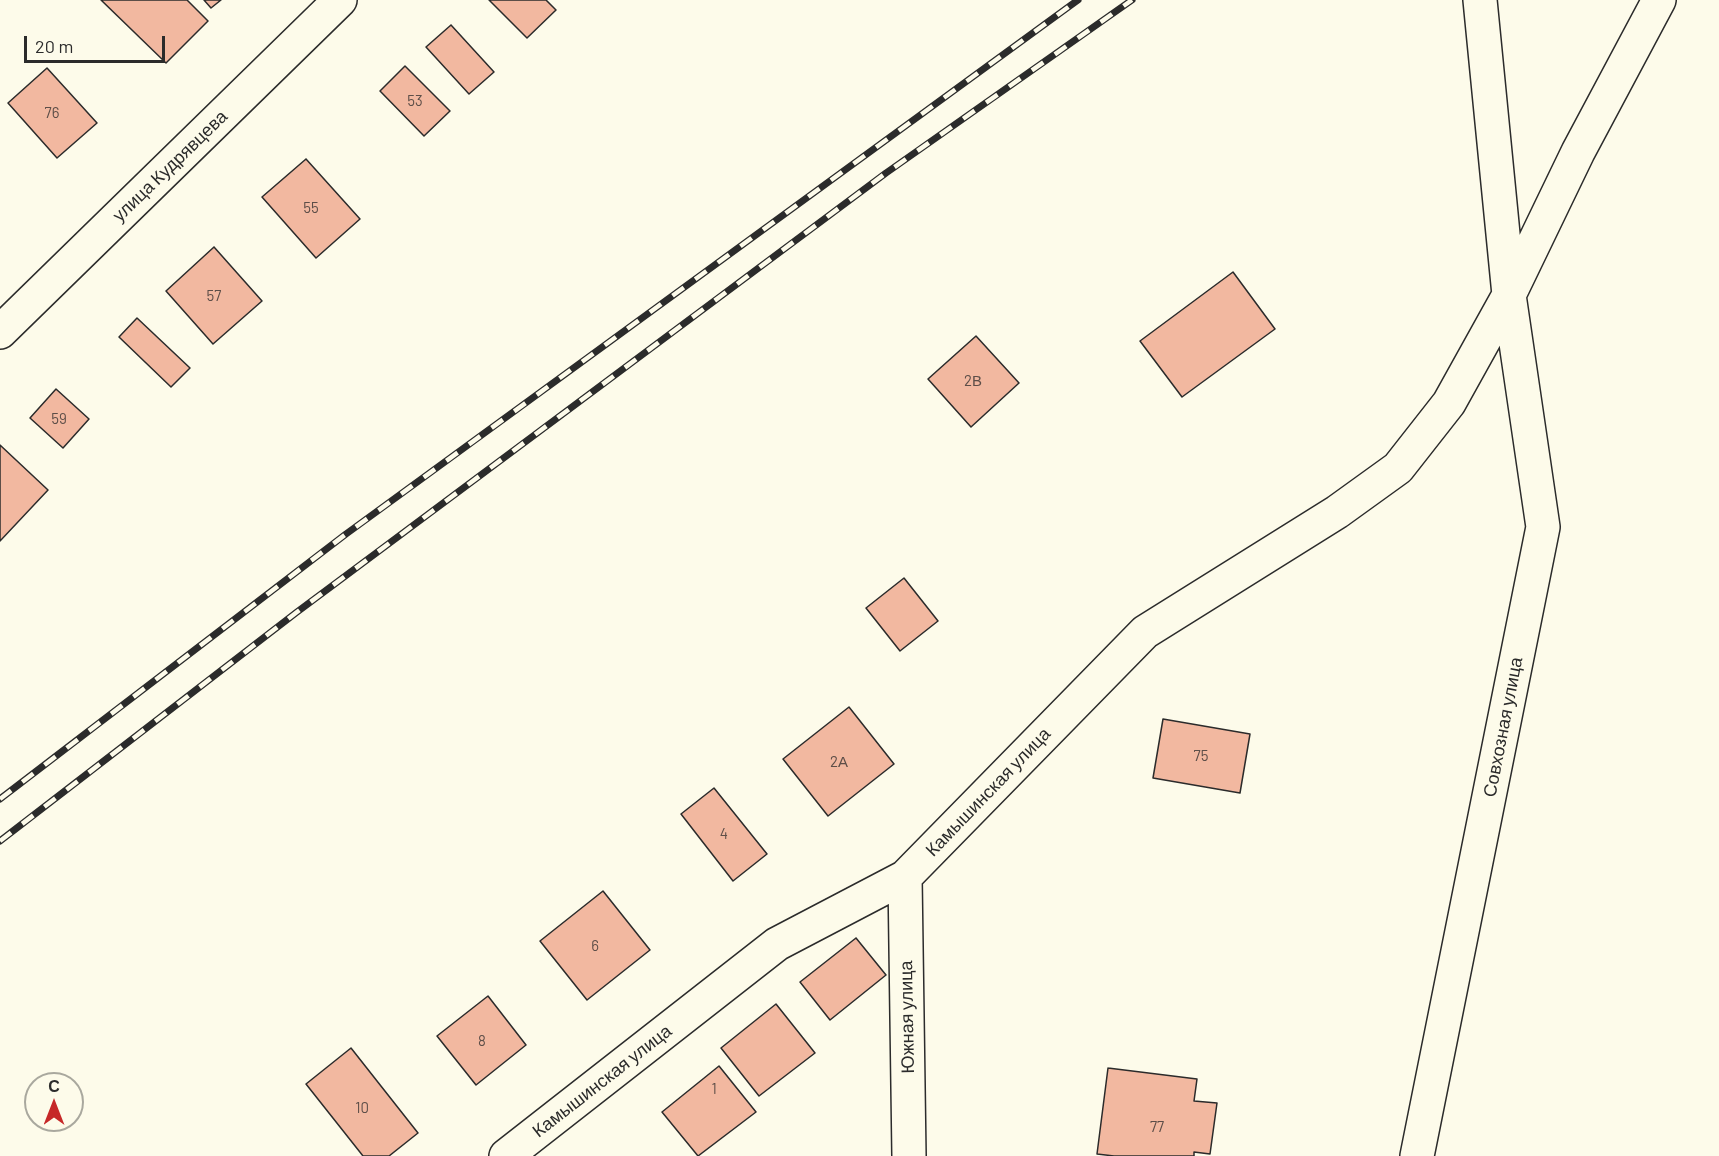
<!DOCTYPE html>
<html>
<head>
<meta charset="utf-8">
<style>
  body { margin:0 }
  #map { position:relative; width:1719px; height:1156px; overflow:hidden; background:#fdfbea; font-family:Barlow,sans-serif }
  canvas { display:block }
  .north { position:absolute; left:24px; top:1072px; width:60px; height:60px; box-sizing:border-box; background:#fdfbea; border:2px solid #a9a89e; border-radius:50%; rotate:0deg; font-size:16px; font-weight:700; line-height:24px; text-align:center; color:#2b2b2b }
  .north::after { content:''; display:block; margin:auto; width:21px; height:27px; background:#c62828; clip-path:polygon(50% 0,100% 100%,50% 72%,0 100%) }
  .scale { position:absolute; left:24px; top:36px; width:141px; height:27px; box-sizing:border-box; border:3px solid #2b2b2b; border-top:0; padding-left:8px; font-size:18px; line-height:21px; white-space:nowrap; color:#2b2b2b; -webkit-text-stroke:4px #fdfbea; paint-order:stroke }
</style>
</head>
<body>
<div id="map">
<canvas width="1719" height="1156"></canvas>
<div class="north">С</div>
<div class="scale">20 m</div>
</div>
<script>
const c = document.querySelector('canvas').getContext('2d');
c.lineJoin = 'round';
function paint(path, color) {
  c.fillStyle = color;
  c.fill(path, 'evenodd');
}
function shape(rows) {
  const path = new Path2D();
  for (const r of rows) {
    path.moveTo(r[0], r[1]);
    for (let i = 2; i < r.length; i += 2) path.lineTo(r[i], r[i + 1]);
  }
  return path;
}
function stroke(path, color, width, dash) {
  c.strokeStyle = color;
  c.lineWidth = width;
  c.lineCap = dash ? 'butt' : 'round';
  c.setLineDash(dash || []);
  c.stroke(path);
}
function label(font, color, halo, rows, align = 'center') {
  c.font = font + ' Barlow,sans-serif';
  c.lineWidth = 4.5;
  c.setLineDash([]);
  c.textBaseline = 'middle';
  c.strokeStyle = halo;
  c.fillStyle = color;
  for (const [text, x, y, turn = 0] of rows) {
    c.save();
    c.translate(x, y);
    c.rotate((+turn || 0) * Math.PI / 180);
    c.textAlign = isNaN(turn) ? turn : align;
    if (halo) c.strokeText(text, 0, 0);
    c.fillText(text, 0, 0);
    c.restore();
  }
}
const building = shape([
  [101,0,187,0,208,21,166,63,101,0],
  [204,0,221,0,211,8,204,0],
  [489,0,546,0,556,10,527,38,489,0],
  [451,25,494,72,469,94,426,47,451,25],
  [405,66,450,111,424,136,380,91,405,66],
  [47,68,97,123,57,158,8,103,47,68],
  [306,159,360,219,316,258,262,197,306,159],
  [214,247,262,301,213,344,166,291,214,247],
  [1233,272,1275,329,1182,397,1140,341,1233,272],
  [137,318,190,368,171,387,119,337,137,318],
  [976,336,1019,383,971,427,928,379,976,336],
  [56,389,89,419,63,448,30,418,56,389],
  [0,445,48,490,0,541,0,445],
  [904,578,938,621,900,651,866,608,904,578],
  [849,707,894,764,828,816,783,759,849,707],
  [1163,719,1250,734,1240,793,1153,778,1163,719],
  [714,788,767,854,733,881,681,814,714,788],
  [603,891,650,950,587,1000,540,941,603,891],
  [856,938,886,975,830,1020,800,982,856,938],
  [488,996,526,1045,476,1085,437,1036,488,996],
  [776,1004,815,1053,759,1096,721,1048,776,1004],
  [351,1048,418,1133,389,1156,363,1156,306,1084,351,1048],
  [719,1066,756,1112,698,1156,662,1112,719,1066],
  [1108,1068,1197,1079,1194,1101,1217,1103,1210,1154,1194,1152,1194,1156,1114,1156,1097,1154,1108,1068]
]);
const minor = shape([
  [0,332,340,0],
  [905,877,909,1156],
  [506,1156,777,944,905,877,1145,632,1337,512,1398,468,1449,403,1509,295,1578,152,1659,0],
  [1417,1156,1543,527,1509,295,1480,0]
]);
const rail = shape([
  [0,799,346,534,1078,0],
  [0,841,297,612,886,173,1132,0]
]);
const numberNames = [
  ["53",415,101],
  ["76",52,113],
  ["55",311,208],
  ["57",214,296],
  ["2В",973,381],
  ["59",59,419],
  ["75",1201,756],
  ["2А",839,762],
  ["4",724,834],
  ["6",595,946],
  ["8",482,1041],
  ["1",714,1089],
  ["10",362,1108],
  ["77",1157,1127]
];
const streetNames = [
  ["улица Кудрявцева",170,166,-44],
  ["Совхозная улица",1503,727,-79],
  ["Камышинская улица",988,792,-46],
  ["Южная улица",907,1017,-91],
  ["Камышинская улица",602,1081,-38]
];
paint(building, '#f2b8a0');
stroke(building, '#2b2b2b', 1.5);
stroke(minor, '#2b2b2b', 36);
stroke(minor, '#fdfbea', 33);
stroke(rail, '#2b2b2b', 7);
stroke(rail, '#fdfbea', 4.5, [14]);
label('15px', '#5d4e48', null, numberNames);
label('18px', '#2b2b2b', '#fdfbea', streetNames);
</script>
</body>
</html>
